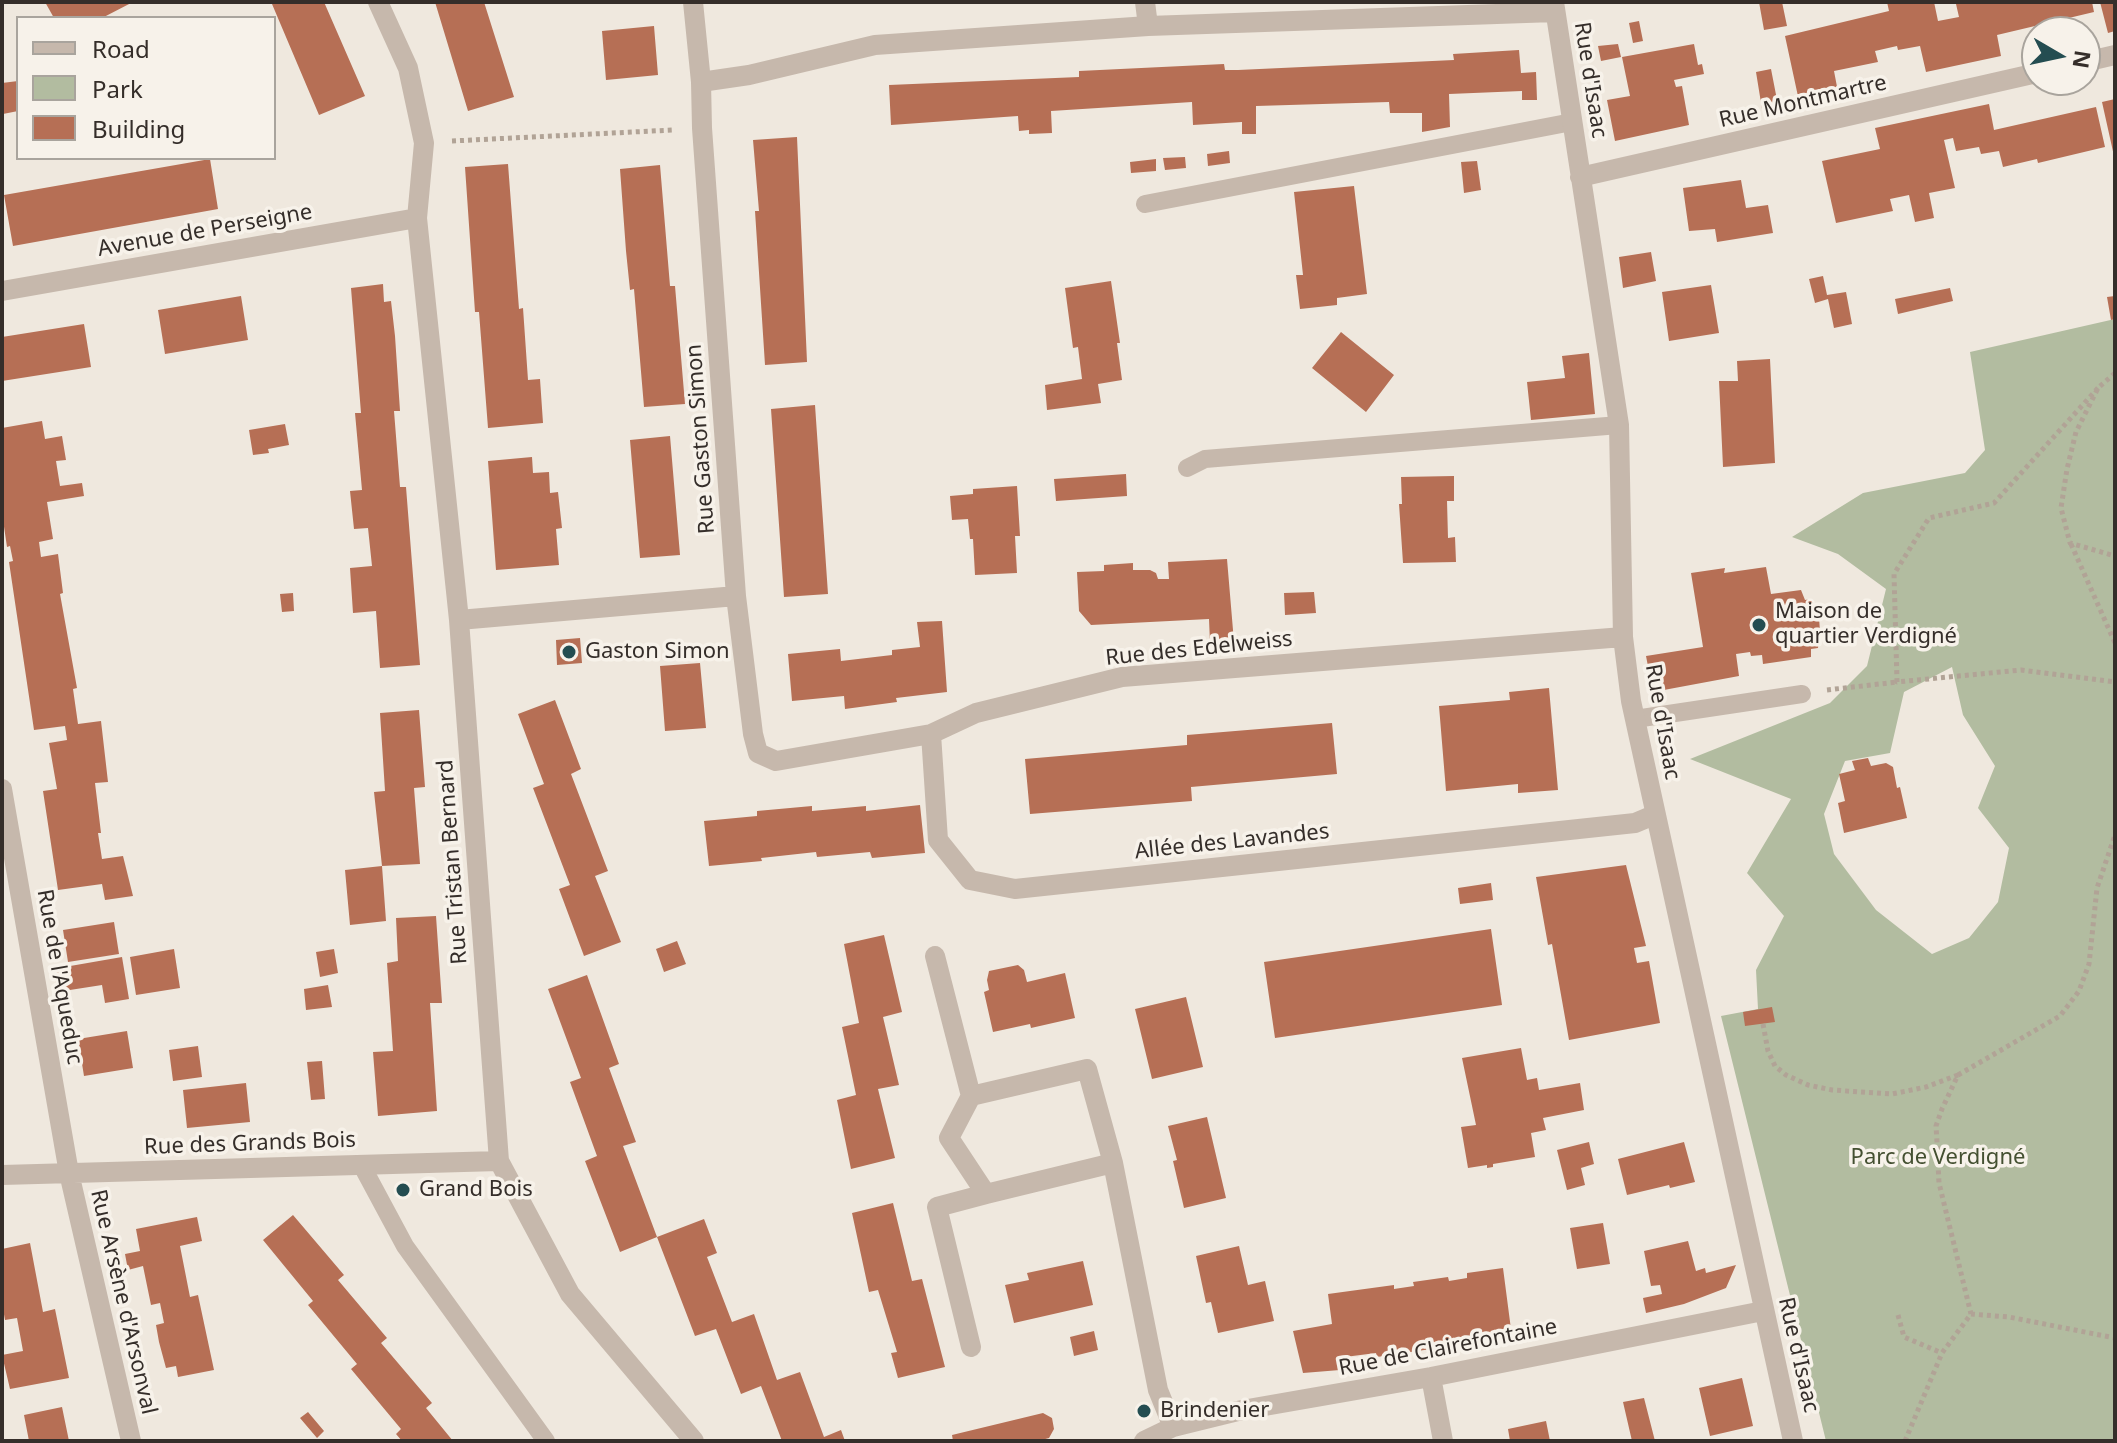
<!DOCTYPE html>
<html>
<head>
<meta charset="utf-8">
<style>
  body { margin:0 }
  #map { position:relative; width:2117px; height:1443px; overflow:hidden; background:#efe8de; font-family:"Noto Sans",sans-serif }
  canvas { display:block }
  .frame { position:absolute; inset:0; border:4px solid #352e2a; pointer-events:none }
  .legend { position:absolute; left:16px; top:16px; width:260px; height:144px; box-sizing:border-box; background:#f7f2ea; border:2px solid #a9a49d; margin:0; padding:10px 14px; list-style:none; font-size:24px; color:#352e2a }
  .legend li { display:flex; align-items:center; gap:16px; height:40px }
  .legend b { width:40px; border:2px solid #a9a49d }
  .north { position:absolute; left:2021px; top:16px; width:80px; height:80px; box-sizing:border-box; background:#f7f2ea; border:2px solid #a9a49d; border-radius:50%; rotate:99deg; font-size:22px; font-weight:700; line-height:32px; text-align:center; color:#352e2a }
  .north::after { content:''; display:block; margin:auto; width:28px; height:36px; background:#244d51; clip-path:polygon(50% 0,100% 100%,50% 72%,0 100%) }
</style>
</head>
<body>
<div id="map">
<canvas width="2117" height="1443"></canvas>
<div class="frame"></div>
<ul class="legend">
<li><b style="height:10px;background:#c6b8ac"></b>Road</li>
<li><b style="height:22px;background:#b2bca0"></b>Park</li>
<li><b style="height:22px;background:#b66f55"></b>Building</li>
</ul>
<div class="north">N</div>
</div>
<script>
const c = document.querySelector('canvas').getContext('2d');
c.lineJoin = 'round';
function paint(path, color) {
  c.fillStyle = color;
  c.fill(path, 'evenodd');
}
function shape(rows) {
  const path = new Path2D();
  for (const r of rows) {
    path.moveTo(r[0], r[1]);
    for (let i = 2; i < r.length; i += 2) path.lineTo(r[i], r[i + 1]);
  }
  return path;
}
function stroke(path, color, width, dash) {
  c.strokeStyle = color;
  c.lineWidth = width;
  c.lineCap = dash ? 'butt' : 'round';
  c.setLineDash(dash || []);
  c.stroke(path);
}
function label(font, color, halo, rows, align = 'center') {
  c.font = font + ' "Noto Sans",sans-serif';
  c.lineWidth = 7;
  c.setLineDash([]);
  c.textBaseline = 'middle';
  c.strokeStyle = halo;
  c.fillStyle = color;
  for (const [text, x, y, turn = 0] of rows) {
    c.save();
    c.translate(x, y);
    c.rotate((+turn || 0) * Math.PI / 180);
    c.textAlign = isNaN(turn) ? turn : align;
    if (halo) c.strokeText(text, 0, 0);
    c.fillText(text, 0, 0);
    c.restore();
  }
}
const green = shape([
  [2115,319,2115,1441,1826,1441,1721,1016,1758,1009,1756,970,1784,916,1747,873,1791,799,1690,759,1830,703,1867,666,1886,589,1838,554,1792,537,1863,493,1965,473,1985,450,1970,352],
  [1952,667,1963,715,1995,766,1978,808,2009,848,1998,902,1969,938,1932,954,1876,910,1834,854,1824,814,1845,761,1890,753,1904,692]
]);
const building = shape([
  [45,2,133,2,102,18,54,18],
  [277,2,324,2,365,96,319,115,272,4],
  [435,2,484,2,514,97,468,111],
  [1759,2,1782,2,1787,26,1764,30],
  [1887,2,1934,2,1938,21,1959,17,1956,4,1964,2,2092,2,2094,12,1997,35,2001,56,1926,72,1920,46,1898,50,1897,46,1875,51,1878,62,1834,71,1838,92,1799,101,1785,36,1889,11],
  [2100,2,2115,2,2115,31,2108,33],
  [1639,21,1643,41,1633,43,1629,23],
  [654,26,658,75,606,80,602,31],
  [1618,44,1621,57,1601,61,1598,46],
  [1694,44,1698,65,1702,64,1704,74,1674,80,1676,87,1682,86,1689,125,1615,141,1607,100,1630,96,1622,57],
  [1519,50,1521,73,1536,72,1537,100,1522,100,1522,91,1449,94,1450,127,1422,132,1422,113,1390,113,1389,102,1256,106,1256,134,1242,134,1242,122,1193,125,1192,102,1051,111,1052,133,1029,134,1029,130,1019,131,1018,116,891,125,889,85,1079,77,1079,71,1224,64,1225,70,1238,70,1454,60,1453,54],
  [1771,69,1778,105,1762,109,1756,72],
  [18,81,18,111,3,114,2,83],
  [2115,99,2115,156,2114,156,2102,102],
  [1989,104,1994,130,2096,107,2105,147,2038,163,2037,159,2003,167,1999,151,1981,154,1979,147,1956,151,1953,138,1944,140,1955,188,1929,193,1934,218,1915,222,1909,195,1890,199,1893,211,1836,223,1822,161,1880,149,1875,128],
  [797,137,807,362,765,365,755,211,759,211,753,140],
  [1229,151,1230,163,1208,166,1207,154],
  [1185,157,1186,168,1165,170,1163,158],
  [210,159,218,209,13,246,4,195],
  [1156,159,1156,171,1131,173,1130,162],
  [1477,161,1481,190,1464,193,1461,162],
  [508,164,519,309,523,308,528,380,540,379,543,423,488,428,479,312,475,312,465,167],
  [660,165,670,286,675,286,685,404,644,407,634,289,630,290,626,251,620,169],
  [1741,180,1746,208,1768,205,1773,233,1717,242,1715,229,1689,231,1683,188],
  [1354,186,1367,294,1337,298,1337,305,1300,309,1296,275,1303,275,1294,192],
  [1651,252,1656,281,1623,288,1619,257],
  [1823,276,1827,295,1846,292,1852,324,1834,328,1828,299,1815,303,1809,279],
  [1111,281,1120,343,1117,343,1122,380,1098,384,1101,403,1047,410,1045,385,1082,379,1078,347,1073,348,1065,288],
  [383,284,384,302,391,301,395,336,400,411,394,411,400,487,406,487,420,665,380,668,376,611,353,613,350,568,372,566,368,528,354,529,350,491,362,490,355,413,361,413,351,288],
  [1711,285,1719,333,1669,341,1662,292],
  [1950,288,1953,301,1898,314,1895,299],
  [241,296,248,340,165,354,158,310],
  [2115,296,2115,319,2111,320,2107,297],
  [84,324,91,367,2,381,2,337],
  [1341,332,1394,375,1366,412,1312,368],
  [1589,353,1595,414,1531,420,1527,382,1565,378,1562,356],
  [1770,359,1775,463,1723,467,1719,381,1738,381,1737,361],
  [815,405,828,594,784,597,771,409],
  [42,421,45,439,62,436,66,460,56,461,60,486,82,483,84,496,47,502,53,539,39,542,41,557,58,554,63,593,60,594,77,688,73,689,78,724,101,721,108,782,95,783,101,833,98,833,102,859,123,856,133,896,105,900,102,884,58,890,43,791,57,789,49,743,67,740,65,726,34,730,9,562,13,561,10,546,7,547,2,513,2,428],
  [285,424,289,445,268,449,269,453,253,455,249,430],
  [670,436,680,555,640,558,630,440],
  [532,457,533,473,549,472,550,493,558,492,562,528,556,529,559,565,496,570,488,461],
  [1126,474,1127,496,1056,501,1054,479],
  [1454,476,1454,501,1447,501,1448,538,1455,537,1456,562,1403,563,1399,504,1402,504,1401,477],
  [1017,486,1020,536,1015,536,1017,573,975,575,973,539,970,539,968,519,952,520,950,496,973,494,973,489],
  [1227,559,1234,642,1210,643,1209,619,1091,625,1079,611,1077,572,1104,571,1104,565,1133,563,1133,570,1150,570,1156,573,1158,579,1169,579,1168,562],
  [1766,567,1771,594,1801,590,1805,600,1811,599,1819,617,1820,632,1818,648,1811,649,1811,657,1763,664,1762,655,1751,656,1750,652,1736,654,1739,676,1653,692,1646,656,1703,647,1691,573,1725,568,1724,573],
  [1314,592,1316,613,1285,615,1284,593],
  [293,593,294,611,282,612,280,594],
  [942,621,947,692,896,698,897,702,845,709,844,696,792,701,788,654,840,649,841,661,892,655,892,650,920,647,917,622],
  [580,638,582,663,557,665,556,640],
  [700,663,706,728,665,731,660,666],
  [1549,688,1558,790,1518,793,1518,784,1446,791,1439,706,1510,700,1509,692],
  [555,700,581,769,571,774,608,871,595,876,621,942,584,956,559,889,570,885,533,788,544,784,518,714],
  [419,710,425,787,414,788,420,864,382,866,386,921,350,925,345,870,382,866,374,792,385,791,380,713],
  [1332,723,1337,774,1191,787,1192,801,1030,814,1025,759,1187,745,1187,735],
  [1868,758,1871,766,1886,763,1893,767,1897,788,1900,787,1907,818,1844,833,1838,803,1845,801,1839,774,1855,770,1852,761],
  [920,805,925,853,872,858,870,852,817,857,816,852,761,858,762,861,709,866,704,821,757,816,757,811,812,806,812,811,866,806,866,811],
  [1626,865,1646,946,1634,948,1637,963,1649,961,1660,1023,1569,1040,1552,944,1548,945,1536,877],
  [1491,883,1493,900,1460,904,1458,888],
  [436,916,442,1003,430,1003,437,1111,378,1116,373,1052,393,1051,387,963,398,961,396,918],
  [114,922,119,954,68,962,63,930],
  [1491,929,1502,1005,1275,1038,1264,962],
  [884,935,902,1012,883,1017,899,1085,878,1089,895,1158,851,1169,837,1100,856,1095,842,1027,859,1023,844,944],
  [677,941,686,964,664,972,656,949],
  [174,949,180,988,136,995,130,957],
  [334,949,338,973,320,977,316,952],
  [122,957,129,999,105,1003,102,985,57,992,53,969],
  [1018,965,1024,970,1027,982,1065,973,1075,1018,1031,1028,1030,1024,993,1032,984,992,989,990,987,980,989,971],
  [587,975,619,1064,609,1068,636,1142,623,1146,657,1237,704,1219,717,1253,707,1257,732,1322,754,1314,777,1380,800,1372,824,1437,841,1430,845,1441,782,1441,761,1386,741,1394,716,1329,695,1336,657,1237,620,1252,585,1161,597,1156,570,1082,581,1078,548,989],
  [328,985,332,1007,306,1010,304,989],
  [1186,997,1203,1067,1152,1079,1135,1009],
  [1772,1007,1775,1022,1745,1026,1743,1012],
  [127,1031,133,1068,84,1076,78,1039],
  [198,1046,202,1077,173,1081,169,1050],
  [1521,1048,1527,1080,1537,1078,1539,1090,1580,1083,1584,1110,1543,1118,1546,1130,1531,1133,1535,1157,1493,1164,1493,1167,1487,1168,1487,1165,1468,1168,1461,1127,1476,1125,1462,1058],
  [322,1061,325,1099,311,1100,307,1062],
  [246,1083,250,1122,187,1128,183,1090],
  [1207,1117,1226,1198,1184,1208,1173,1161,1177,1160,1168,1126],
  [1589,1142,1594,1164,1581,1168,1585,1185,1567,1190,1557,1150],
  [1684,1142,1695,1182,1670,1188,1669,1185,1627,1195,1618,1159],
  [893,1203,912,1281,922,1279,945,1367,898,1378,891,1353,897,1352,878,1290,869,1292,852,1213],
  [293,1215,344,1275,338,1280,387,1338,381,1343,432,1403,426,1408,453,1441,402,1441,396,1434,401,1429,351,1369,357,1364,308,1305,313,1301,263,1240],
  [197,1217,202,1241,180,1246,190,1297,198,1295,214,1370,178,1377,176,1366,166,1368,159,1342,156,1325,164,1323,160,1303,151,1305,143,1266,128,1270,125,1254,140,1251,136,1229],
  [1603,1223,1610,1264,1577,1269,1570,1228],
  [1688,1241,1696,1271,1705,1268,1706,1273,1736,1265,1726,1288,1684,1304,1646,1313,1643,1298,1662,1294,1660,1285,1651,1286,1644,1251],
  [30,1243,43,1312,55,1309,69,1378,10,1389,2,1355,23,1351,17,1318,5,1320,2,1303,2,1249],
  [1239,1246,1248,1285,1265,1281,1274,1321,1218,1333,1211,1302,1206,1303,1196,1256],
  [1083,1261,1093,1305,1014,1323,1005,1285,1029,1280,1027,1273],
  [1503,1268,1512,1337,1377,1357,1376,1353,1337,1358,1340,1370,1303,1373,1293,1331,1332,1324,1328,1294,1394,1285,1394,1289,1414,1286,1413,1282,1448,1277,1449,1281,1467,1278,1467,1273],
  [1094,1331,1098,1350,1074,1356,1070,1337],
  [1742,1378,1753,1426,1710,1436,1699,1388],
  [1644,1398,1655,1441,1632,1441,1623,1402],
  [62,1407,69,1441,29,1441,24,1415],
  [308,1412,324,1431,317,1438,300,1418],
  [1043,1413,1052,1418,1054,1429,1049,1438,1038,1441,953,1441,952,1435],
  [1546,1421,1550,1441,1510,1441,1508,1429]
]);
const path = shape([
  [452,141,673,130],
  [2115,373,2098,388,2076,432,2067,469,2061,508,2070,543,2115,556],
  [2098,388,1994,503,1929,518,1894,574,1897,682,2021,670,2115,682],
  [2071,544,2115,643],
  [1827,690,1897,682],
  [1763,1024,1768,1051,1775,1066,1786,1075,1808,1085,1832,1090,1892,1094,1926,1087,1958,1075,1942,1109,1936,1126,1937,1142,1939,1183,1971,1314],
  [1958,1075,2060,1016,2079,991,2089,964,2097,888,2115,835],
  [1898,1315,1904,1337,1942,1353],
  [1905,1441,1942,1353,1971,1314,2009,1317,2115,1338]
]);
const service = shape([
  [1145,204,1572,122],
  [1187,468,1205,459,1619,425],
  [1635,719,1802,694],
  [361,1164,405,1246,546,1441]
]);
const minor = shape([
  [378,2,408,68,424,143,417,218,459,620,499,1161,570,1294,694,1441],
  [1145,2,1148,26],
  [1554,2,1619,425,1623,637,1631,701,1793,1441],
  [2085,62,2115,55],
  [701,82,749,75,875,45,1148,26,1555,12],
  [1580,177,2037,73],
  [2,291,417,218],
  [736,596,753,734,758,753,776,761,931,734,976,713,1122,677,1623,637],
  [459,620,736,596,702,128,701,82,693,2],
  [931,734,938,840,970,880,1015,889,1635,823,1654,815],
  [2,789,69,1173,131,1441],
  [935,956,971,1096],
  [1113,1163,986,1194,949,1138,971,1096,1087,1069,1113,1163,1158,1390,1173,1427],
  [2,1175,499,1161],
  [971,1347,937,1207,986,1194],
  [1431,1377,1443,1441],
  [1144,1441,1173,1427,1242,1410,1431,1377,1763,1311]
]);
const markers = [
  [1759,625,8,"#244d51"],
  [569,652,8,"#244d51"],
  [403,1190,8,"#244d51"],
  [1144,1411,8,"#244d51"]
];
const streetNames = [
  ["Rue d'Isaac",1590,80,81],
  ["Rue Montmartre",1803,102,-13],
  ["Avenue de Perseigne",205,231,-10],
  ["Rue Gaston Simon",701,439,-94],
  ["Rue des Edelweiss",1199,649,-6],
  ["Rue d'Isaac",1662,722,80],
  ["Allée des Lavandes",1232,842,-6],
  ["Rue Tristan Bernard",453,862,-94],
  ["Rue de l'Aqueduc",59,977,80],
  ["Rue des Grands Bois",250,1144,-2],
  ["Rue Arsène d'Arsonval",123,1302,77],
  ["Rue de Clairefontaine",1448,1348,-11],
  ["Rue d'Isaac",1798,1355,77]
];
const poiNames = [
  ["Maison de",1775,612],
  ["quartier Verdigné",1775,637],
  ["Gaston Simon",585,652],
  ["Grand Bois",419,1190],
  ["Brindenier",1160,1411]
];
const parkNames = [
  ["Parc de Verdigné",1938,1158]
];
paint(green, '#b2bca0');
paint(building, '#b66f55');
stroke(path, '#b1a396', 5, [4, 4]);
stroke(service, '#c6b8ac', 18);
stroke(minor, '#c6b8ac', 20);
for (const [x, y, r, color] of markers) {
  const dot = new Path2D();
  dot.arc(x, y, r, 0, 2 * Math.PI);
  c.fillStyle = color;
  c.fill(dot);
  stroke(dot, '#f7f2ea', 3);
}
label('22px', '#352e2a', '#f7f2ea', streetNames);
label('22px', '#352e2a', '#f7f2ea', poiNames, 'left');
label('22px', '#445031', '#f7f2ea', parkNames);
</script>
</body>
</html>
